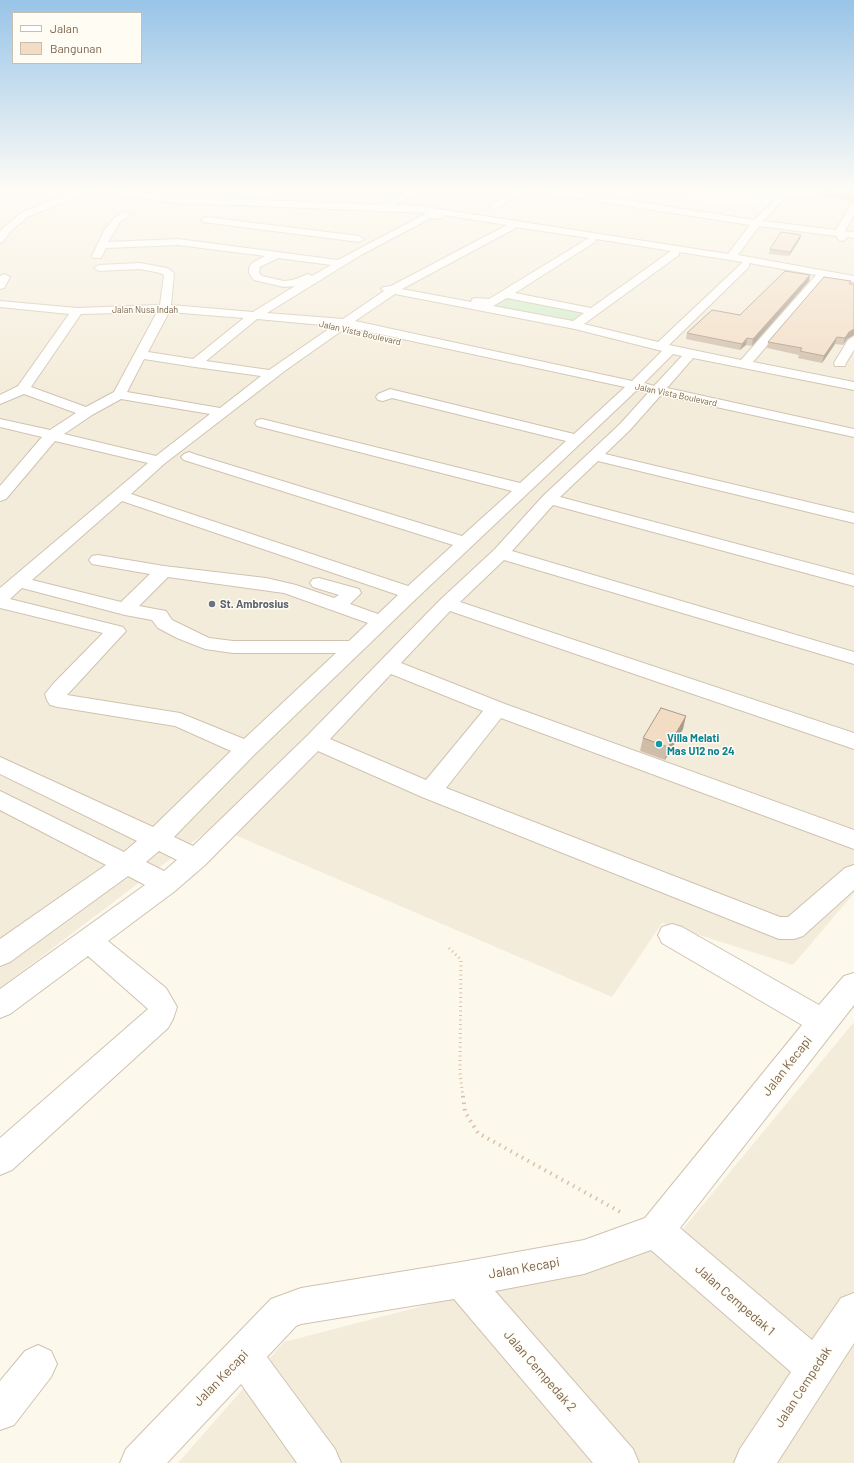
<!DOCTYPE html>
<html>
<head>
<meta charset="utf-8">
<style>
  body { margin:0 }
  #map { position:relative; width:854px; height:1463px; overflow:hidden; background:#fdf8ec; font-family:Barlow,sans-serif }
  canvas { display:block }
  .legend { position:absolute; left:12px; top:12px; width:130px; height:52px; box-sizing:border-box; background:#fffcf3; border:1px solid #c9bfb1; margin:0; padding:5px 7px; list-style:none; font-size:12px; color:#79634e }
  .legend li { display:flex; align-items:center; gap:8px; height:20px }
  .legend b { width:20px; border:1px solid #c9bfb1 }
</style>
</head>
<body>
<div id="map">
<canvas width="854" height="1463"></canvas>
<ul class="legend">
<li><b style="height:5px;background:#fff"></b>Jalan</li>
<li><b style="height:11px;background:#f2dcc4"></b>Bangunan</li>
</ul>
</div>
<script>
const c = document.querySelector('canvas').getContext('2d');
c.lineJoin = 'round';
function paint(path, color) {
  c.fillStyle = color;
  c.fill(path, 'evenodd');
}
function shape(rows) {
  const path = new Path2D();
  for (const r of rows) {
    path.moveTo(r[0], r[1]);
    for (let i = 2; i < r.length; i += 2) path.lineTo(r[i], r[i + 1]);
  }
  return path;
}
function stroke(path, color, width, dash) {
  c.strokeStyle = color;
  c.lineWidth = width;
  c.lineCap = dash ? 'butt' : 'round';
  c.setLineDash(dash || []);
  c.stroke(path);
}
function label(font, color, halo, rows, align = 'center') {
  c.font = font + ' Barlow,sans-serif';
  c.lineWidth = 3;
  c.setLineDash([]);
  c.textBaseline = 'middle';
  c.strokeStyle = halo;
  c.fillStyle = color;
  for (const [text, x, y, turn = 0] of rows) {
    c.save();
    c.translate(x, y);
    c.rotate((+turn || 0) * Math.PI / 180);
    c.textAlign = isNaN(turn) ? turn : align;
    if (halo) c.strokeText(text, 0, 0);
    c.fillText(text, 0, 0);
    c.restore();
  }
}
const residential = shape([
  [0,190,697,190,688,199,780,209,790,193,854,203,854,893,793,965,662,923,612,997,214,826,0,988],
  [854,1022,854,1463,178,1463,284,1342,673,1241]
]);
const green = shape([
  [505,294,594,312,575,325,485,308]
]);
const pathFar1 = shape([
  [449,948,461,960,460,1073,463,1097]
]);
const path = shape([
  [463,1096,465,1112,478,1133,624,1214]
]);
const minor = shape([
  [81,190,95,190,27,217,10,232,3,242,0,243,0,232,3,228,21,213,59,197,81,190],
  [109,190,129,190,164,196,381,205,413,190,424,190,394,205,420,206,728,254,750,225,543,193,539,190,561,190,754,220,785,190,794,190,763,221,836,230,851,205,854,204,854,215,845,231,854,232,854,238,846,237,845,240,842,241,839,240,836,236,759,226,738,255,854,276,854,282,824,277,823,280,753,362,854,382,854,390,693,358,667,388,854,429,854,437,661,395,630,430,605,454,854,513,854,523,598,461,560,497,854,575,854,586,553,505,512,551,854,652,854,664,504,560,460,602,854,733,854,749,450,611,401,663,505,704,854,830,854,849,501,718,446,788,780,917,788,917,845,868,854,865,854,890,803,936,794,939,779,939,422,797,318,751,205,865,175,891,108,941,166,988,177,1007,173,1019,168,1028,12,1170,0,1175,0,1138,148,1009,88,956,10,1014,0,1018,0,989,145,885,128,876,10,962,0,966,0,939,106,865,0,810,0,791,124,852,137,841,0,774,0,757,153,827,231,751,175,726,58,707,50,705,47,700,45,694,53,684,103,633,0,608,0,588,148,463,55,441,6,499,0,501,0,486,42,437,0,427,0,419,50,430,76,413,24,394,0,404,0,395,18,386,69,314,0,307,0,301,77,308,160,305,164,275,160,273,140,269,99,271,94,268,99,265,140,263,167,268,173,272,174,274,171,305,253,312,295,286,284,287,254,280,249,273,249,268,252,263,265,256,178,245,106,248,101,258,93,258,92,256,104,231,114,218,125,212,130,215,120,222,108,242,178,239,338,260,427,213,164,202,113,193,109,190],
  [444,215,507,225,391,286,383,287,381,289,384,291,343,319,267,313,361,255,431,218,440,219,444,215],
  [515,227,589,238,489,299,476,298,472,299,471,302,402,289,514,229,515,227],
  [596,239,671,251,591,308,515,293,595,242,596,239],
  [679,252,743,262,658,342,584,324,679,255,679,252],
  [278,258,331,265,312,276,308,274,293,280,284,281,262,276,259,273,260,267,278,258],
  [749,263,816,275,741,360,669,345,749,267,749,263],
  [395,294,575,329,662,351,632,381,355,321,395,294],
  [507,298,584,313,573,321,493,306,507,298],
  [157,312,114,392,86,407,31,387,81,314,157,312],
  [169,312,244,318,193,359,148,352,169,312],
  [257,319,333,326,269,370,206,361,257,319],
  [347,327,625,387,574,434,390,389,378,394,376,397,378,400,383,401,392,398,566,441,520,483,262,419,257,420,255,423,257,426,512,491,462,536,194,454,189,452,184,454,181,457,184,460,453,545,408,586,131,494,164,464,286,370,347,327],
  [673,354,682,356,654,386,644,383,673,354],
  [144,359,195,367,261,376,220,408,127,392,144,359],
  [637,390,648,393,620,424,543,496,495,549,440,600,307,736,193,846,174,837,255,754,418,597,637,390],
  [121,399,210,414,156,456,64,434,92,415,121,399],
  [122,501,398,595,378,614,350,604,361,593,359,589,319,578,313,579,310,583,313,587,339,595,334,598,296,585,266,578,164,566,98,555,92,556,89,560,92,564,150,574,121,602,32,580,122,501],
  [168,577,284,593,368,623,349,641,233,641,209,638,172,620,166,611,139,606,168,577],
  [22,588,125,615,152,620,158,628,177,638,205,649,233,653,336,653,244,739,180,713,67,695,126,631,123,627,10,599,22,588],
  [391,674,483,711,426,780,330,739,391,674],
  [159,851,177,860,164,871,146,862,159,851],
  [517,190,528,190,497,208,494,209,489,206,517,190],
  [206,217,359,236,364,239,359,242,203,222,201,220,206,217],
  [5,274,10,277,4,288,0,289,0,276,5,274],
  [854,336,854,350,846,363,845,366,835,366,834,363,848,340,854,336],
  [672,924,682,927,819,1005,844,976,854,973,854,1005,680,1228,812,1340,841,1298,854,1293,854,1343,777,1463,734,1463,740,1449,791,1372,651,1250,584,1274,495,1291,633,1449,639,1463,593,1463,454,1299,301,1324,296,1326,267,1357,335,1449,341,1463,297,1463,241,1384,167,1463,120,1463,126,1449,271,1299,301,1288,461,1262,584,1240,645,1218,802,1025,662,943,658,935,662,927,672,924],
  [38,1345,51,1351,57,1364,51,1377,14,1425,0,1430,0,1381,25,1351,38,1345]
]);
const wall = shape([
  [818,190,854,190,854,202,817,196],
  [801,235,800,239,789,256,769,254,770,249],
  [809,281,752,346,746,345,740,350,686,339,687,333,740,315],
  [851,281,850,284,847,339,843,345,835,344,822,363,798,358,799,355,767,348,768,342],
  [683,729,665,760,640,751,643,738]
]);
const shadedWall = shape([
  [801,235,800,239,789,256,790,252],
  [810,275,809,281,752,346,753,339],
  [854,329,854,335,847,339,843,345,845,338,849,332],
  [837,337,835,344,822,363,824,356],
  [747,338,746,345,740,350,742,344],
  [686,716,683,729,665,760,668,747]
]);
const building = shape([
  [821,190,854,190,854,195,821,190],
  [781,232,801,235,790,252,770,249,781,232],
  [785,271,810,275,753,339,747,338,742,344,687,333,712,310,740,315,785,271],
  [824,277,851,281,849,284,854,284,854,329,849,332,845,338,837,337,824,356,800,351,802,348,768,342,824,277],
  [661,708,686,716,668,747,643,738,661,708]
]);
const markers = [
  [212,604,4,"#6b7280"],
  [659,744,4,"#0f9aa8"]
];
const farStreetnames = [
  ["Jalan Nusa Indah",145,310],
  ["Jalan Vista Boulevard",360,333,13],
  ["Jalan Vista Boulevard",676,395,12]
];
const worshipNames = [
  ["St. Ambrosius",220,604]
];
const cultureNames = [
  ["Villa Melati",667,738],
  ["Mas U12 no 24",667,751]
];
const nearStreetnames = [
  ["Jalan Kecapi",787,1066,-52],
  ["Jalan Kecapi",524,1268,-10],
  ["Jalan Cempedak 1",735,1300,41],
  ["Jalan Cempedak 2",540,1371,49],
  ["Jalan Kecapi",221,1378,-46],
  ["Jalan Cempedak",803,1387,-57]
];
paint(residential, '#f4ecda');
paint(green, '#d3ebc9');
stroke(minor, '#d0c2b0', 2);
stroke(pathFar1, '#d8c0a6', 3, [1, 3.5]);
stroke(path, '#d8c0a6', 4, [1.5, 5]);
paint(minor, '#fff');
paint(wall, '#d0bda9');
paint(shadedWall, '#a99a89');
paint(building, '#f2dcc4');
stroke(building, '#a99a89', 1);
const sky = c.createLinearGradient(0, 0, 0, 395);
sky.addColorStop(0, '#98c4e8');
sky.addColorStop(0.48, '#fefcf6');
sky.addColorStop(1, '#fefcf600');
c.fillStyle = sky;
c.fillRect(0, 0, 854, 395);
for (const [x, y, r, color] of markers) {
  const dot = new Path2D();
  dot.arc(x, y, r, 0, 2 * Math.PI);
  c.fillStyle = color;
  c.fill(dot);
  stroke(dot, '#fffcf3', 1.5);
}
label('9px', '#79634e', '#fffcf3', farStreetnames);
label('bold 11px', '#5b616d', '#fffcf3', worshipNames, 'left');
label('bold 11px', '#0d838f', '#fffcf3', cultureNames, 'left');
label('13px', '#79634e', '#fffcf3', nearStreetnames);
</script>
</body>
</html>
